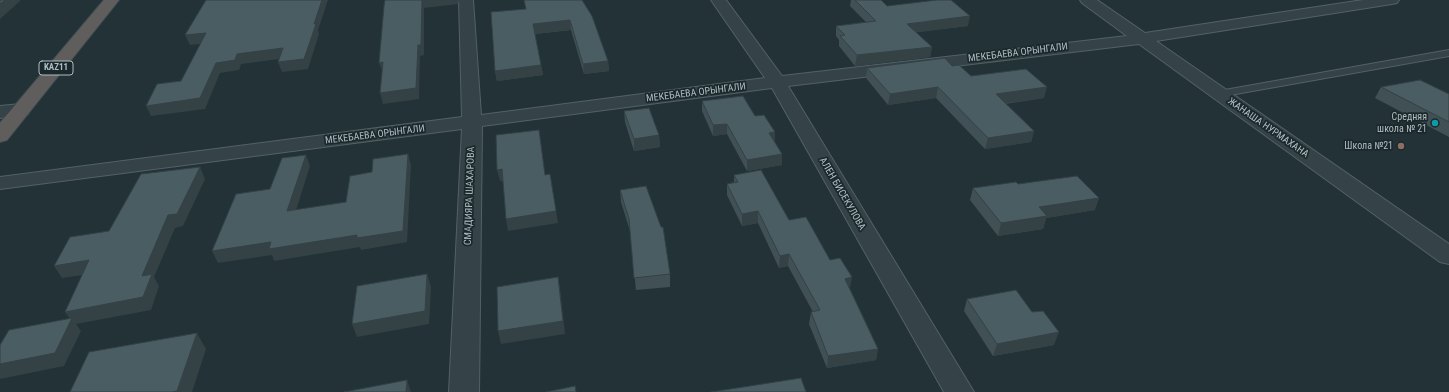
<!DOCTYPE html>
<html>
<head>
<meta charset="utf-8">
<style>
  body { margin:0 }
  canvas { display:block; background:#223237 }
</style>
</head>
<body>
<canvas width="1449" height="392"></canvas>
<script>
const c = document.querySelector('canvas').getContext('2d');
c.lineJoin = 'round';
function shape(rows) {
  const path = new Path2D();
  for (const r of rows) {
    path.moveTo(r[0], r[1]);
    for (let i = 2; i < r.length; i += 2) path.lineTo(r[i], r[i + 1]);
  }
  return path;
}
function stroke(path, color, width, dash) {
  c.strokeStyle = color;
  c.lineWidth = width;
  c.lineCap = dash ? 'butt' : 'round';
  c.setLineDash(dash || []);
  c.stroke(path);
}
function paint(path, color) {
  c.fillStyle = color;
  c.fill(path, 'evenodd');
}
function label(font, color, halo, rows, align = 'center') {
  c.font = font + ' "Roboto Condensed",sans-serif';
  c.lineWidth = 3.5;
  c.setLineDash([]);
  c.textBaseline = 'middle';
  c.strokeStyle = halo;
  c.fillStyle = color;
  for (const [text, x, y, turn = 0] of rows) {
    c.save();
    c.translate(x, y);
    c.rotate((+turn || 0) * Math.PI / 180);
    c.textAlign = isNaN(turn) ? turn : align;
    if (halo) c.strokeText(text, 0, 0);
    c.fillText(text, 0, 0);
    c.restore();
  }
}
const service = shape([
  [1449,50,1449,56,1219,97,1214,94,1219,91,1449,50]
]);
const minor = shape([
  [459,0,473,0,481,115,765,78,711,0,726,0,782,76,1127,36,1082,3,1080,0,1097,0,1145,33,1363,0,1399,0,1397,3,1392,4,1156,41,1449,244,1449,264,1440,262,1139,44,788,86,974,392,944,392,772,88,482,126,479,392,449,392,462,129,0,189,0,177,462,117,459,0],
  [21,104,28,106,30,110,28,114,0,118,0,106,21,104]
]);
const trunk = shape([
  [104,0,119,0,7,140,0,142,0,123,104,0]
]);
const wall = shape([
  [582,0,608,61,609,71,584,74,571,30,535,34,543,75,497,81,495,71,526,9],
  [851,0,881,0,887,6,968,26,916,32,932,47,930,57,855,66,839,46,839,40,836,36,836,26,866,22,850,6],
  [952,66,971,76,1044,98,1005,104,1034,131,1031,142,985,149,936,98,888,105,866,78,867,68],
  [1381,87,1449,94,1449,137,1375,98],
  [702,101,775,142,782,165,747,171,727,134,713,136,702,111],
  [624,111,659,135,660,147,634,151,625,122],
  [734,175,789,220,830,260,850,289,878,349,876,360,827,368,809,324,811,312,813,312,788,266,779,268,758,223,742,226,727,195,727,184,734,182],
  [1018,184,1095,210,1046,218,1043,229,998,236,970,200,973,188],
  [620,190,670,274,670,287,636,290,630,231,621,202],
  [967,299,1032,312,1054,345,993,356,964,311]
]);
const shadedWall = shape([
  [5,0,21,0,0,19,0,4],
  [322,0,328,0,318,30,319,34,308,69,282,72,278,62,314,24],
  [422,0,459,0,458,4,424,8,424,55,420,56,419,99,383,104,380,93,418,45],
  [970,16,968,26,905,34,907,24],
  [570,20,571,30,534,34,533,24],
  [206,33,210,43,190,45,185,35],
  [932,47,930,57,855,66,857,55],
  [283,48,287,58,241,64,239,70,220,73,205,109,151,116,146,106,216,63,237,54],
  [608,61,609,71,584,74,583,64],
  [383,62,383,73,379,63],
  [541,65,543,75,497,81,495,71],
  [938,87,936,98,888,105,890,94],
  [1047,87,1044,98,993,105,996,94],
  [727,124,727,134,713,136,713,125],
  [1034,131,1031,142,985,149,988,138],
  [775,132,775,142,769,133],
  [659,135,660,147,634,151,634,139],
  [408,154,411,165,407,242,361,250,360,247,274,261,272,255,218,263,212,251,271,242,357,235],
  [782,154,782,165,747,171,747,160],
  [306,155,310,166,292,223,287,211],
  [200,167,205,179,183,226,175,228,154,277,159,286,151,310,76,324,81,331,64,366,0,379,0,364,71,320,65,312,142,276,168,215],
  [502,169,504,181,500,181,497,170],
  [550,174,558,223,508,231,506,219],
  [1099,198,1095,210,1046,218,1043,229,998,236,1001,223,1039,207],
  [758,211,758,223,742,226,742,214],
  [789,254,788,266,779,268,780,256],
  [89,260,97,273,62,278,54,266],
  [427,274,431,287,429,324,357,337,352,324],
  [558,277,560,289,565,334,501,344,498,331],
  [852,277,850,289,845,279],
  [1059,332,1054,345,993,356,997,344],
  [197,333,206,349,192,392,172,392],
  [878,349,876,360,827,368,828,356],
  [407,380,411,392,406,392]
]);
const building = shape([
  [0,0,5,0,0,4,0,0],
  [206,0,322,0,314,24,316,24,304,59,278,62,283,48,237,54,235,60,216,63,200,98,146,106,157,84,181,81,206,33,185,35,206,0],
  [385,0,422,0,421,45,418,45,416,88,380,93,383,62,379,63,384,6,385,0],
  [524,0,582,0,592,16,608,61,583,64,570,20,533,24,541,65,495,71,491,12,526,9,524,0],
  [855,0,881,0,887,6,937,0,951,0,970,16,907,24,932,47,857,55,840,36,845,35,836,26,876,21,855,0],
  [945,58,952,66,959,65,971,76,1026,69,1047,87,996,94,1034,131,988,138,938,87,890,94,867,68,945,58],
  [1420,80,1449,94,1449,122,1381,87,1420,80],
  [743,96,755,116,764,115,775,132,769,133,782,154,747,160,727,124,713,125,702,101,743,96],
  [649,108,659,135,634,139,624,111,649,108],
  [539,130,545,175,550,174,556,211,506,219,502,169,497,170,496,135,539,130],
  [408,154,403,231,357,238,357,235,269,249,271,242,212,251,236,194,270,189,282,158,306,155,287,211,346,202,350,176,372,172,373,159,408,154],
  [200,167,177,214,168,215,142,276,152,274,143,297,65,312,89,260,54,266,70,237,109,231,141,174,200,167],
  [761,170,789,220,806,217,830,260,840,258,852,277,845,279,878,349,828,356,811,312,820,310,789,254,780,256,758,211,742,214,727,184,738,182,734,175,761,170],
  [1077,176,1099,198,1039,207,1047,216,1001,223,973,188,1016,182,1018,184,1077,176],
  [646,186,661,227,663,227,670,274,634,278,629,219,620,190,646,186],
  [427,274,425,311,352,324,357,286,427,274],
  [558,277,563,321,498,331,497,287,558,277],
  [1016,290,1032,312,1043,311,1059,332,997,344,967,299,1016,290],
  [72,318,55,353,0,364,0,345,9,330,72,318],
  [197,333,177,391,172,392,70,392,89,352,197,333],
  [801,378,806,392,711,392,801,378],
  [407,380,406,392,344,392,407,380],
  [575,386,576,392,546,392,575,386]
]);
const markers = [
  [1435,123,4,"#0f9aa8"],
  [1401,146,4,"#8d6e63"]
];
const shields = [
  [56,68,34]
];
const shieldNames = [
  ["KAZ11",56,68]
];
const streetNames = [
  ["МЕКЕБАЕВА ОРЫНГАЛИ",1018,53,-7],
  ["МЕКЕБАЕВА ОРЫНГАЛИ",696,93,-7],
  ["ЖАНАША НУРМАХАНА",1268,128,35],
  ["МЕКЕБАЕВА ОРЫНГАЛИ",375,135,-7],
  ["АЛЕН БИСЕКУЛОВА",842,194,60],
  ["СМАДИЯРА ШАХАРОВА",470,196,-88]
];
const poiNames = [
  ["Средняя",1427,117],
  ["школа № 21",1427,129],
  ["Школа №21",1393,146]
];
stroke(service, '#536166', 2);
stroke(minor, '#536166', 2);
stroke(trunk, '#404e53', 2);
paint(service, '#354348');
paint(minor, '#354348');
paint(trunk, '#605e5d');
paint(wall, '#405055');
paint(shadedWall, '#344145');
paint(building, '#4a5d63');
stroke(building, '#344145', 1);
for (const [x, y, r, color] of markers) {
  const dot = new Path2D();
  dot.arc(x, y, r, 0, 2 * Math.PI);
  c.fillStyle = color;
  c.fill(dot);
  stroke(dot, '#1b282c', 1.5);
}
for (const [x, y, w] of shields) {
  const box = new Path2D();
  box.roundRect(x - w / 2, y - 7, w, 14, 3);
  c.fillStyle = '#1b282c';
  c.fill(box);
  stroke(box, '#b0bec4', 1);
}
label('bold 9px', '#b0bec4', null, shieldNames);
label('10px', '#b0bec4', '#1b282c', streetNames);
label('10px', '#b0bec4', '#1b282c', poiNames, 'right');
</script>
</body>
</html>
